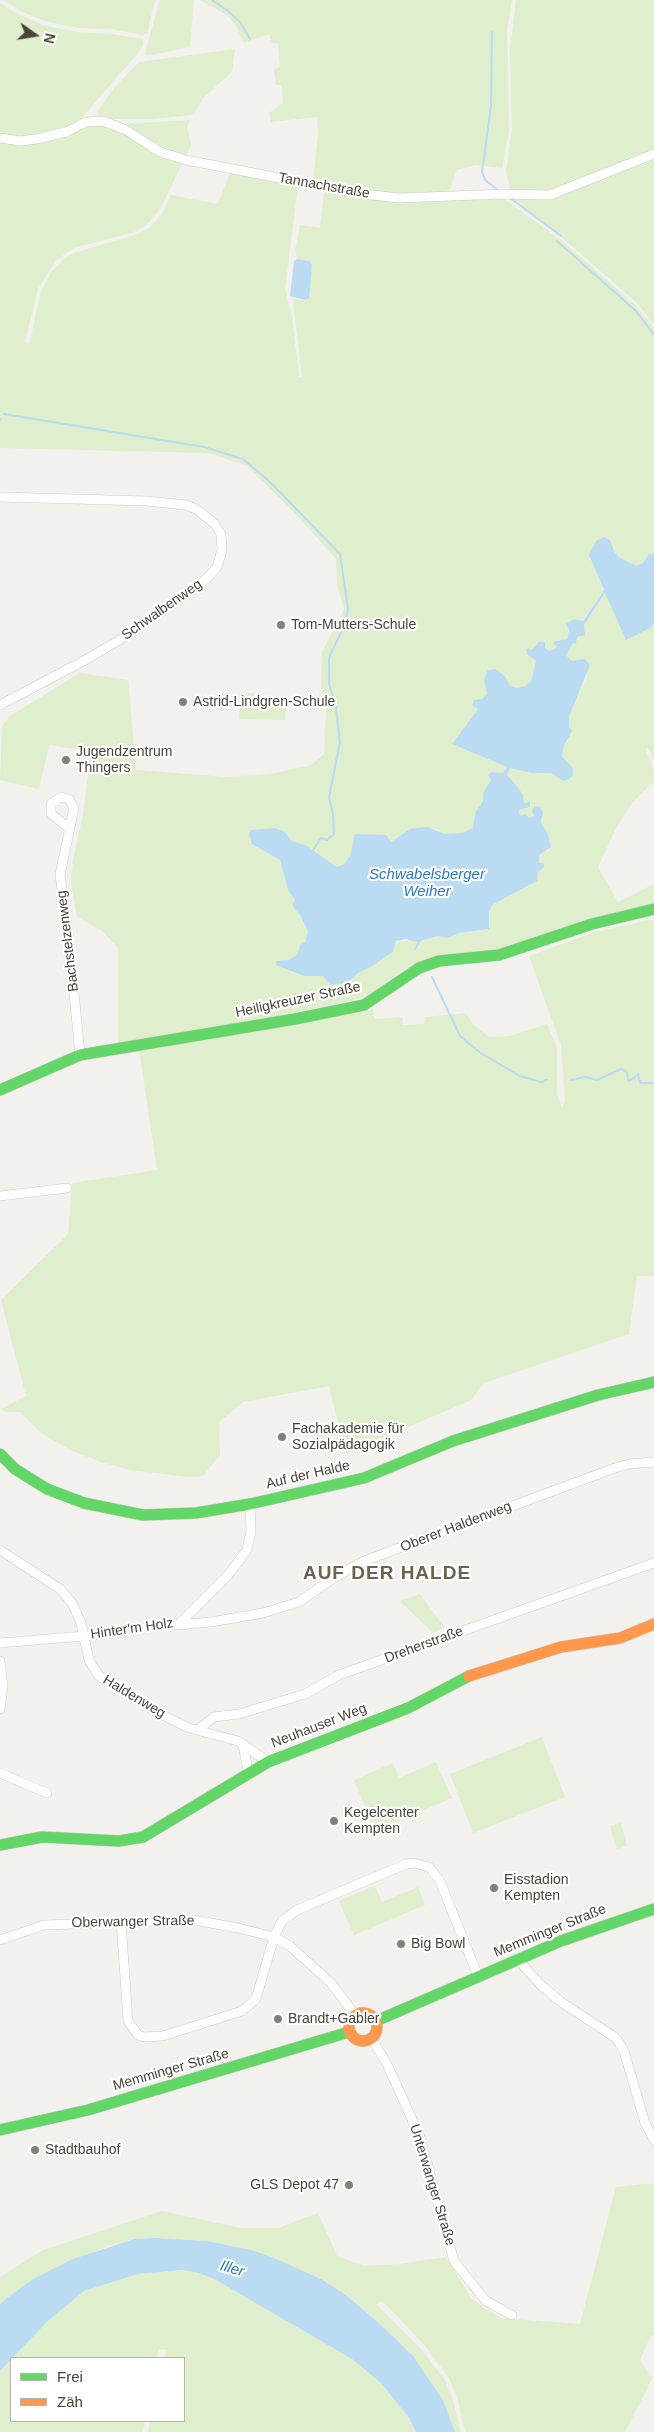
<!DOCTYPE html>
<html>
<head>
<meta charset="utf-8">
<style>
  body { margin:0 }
  #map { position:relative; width:654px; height:2432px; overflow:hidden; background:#f2f1ed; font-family:Helvetica,sans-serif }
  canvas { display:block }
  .legend { position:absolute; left:10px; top:2357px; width:175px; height:65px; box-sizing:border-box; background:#fff; border:1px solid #b7b4af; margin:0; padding:6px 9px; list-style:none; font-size:15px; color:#4a4337 }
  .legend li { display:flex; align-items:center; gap:10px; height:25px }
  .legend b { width:25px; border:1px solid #b7b4af }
  .north { position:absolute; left:10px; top:10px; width:50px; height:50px; -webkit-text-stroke:4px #fff; paint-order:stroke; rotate:103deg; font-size:14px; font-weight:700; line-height:20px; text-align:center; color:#4a4337 }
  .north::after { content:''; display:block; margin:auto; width:18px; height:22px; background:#4a4337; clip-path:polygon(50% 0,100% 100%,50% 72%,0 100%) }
</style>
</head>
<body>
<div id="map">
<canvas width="654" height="2432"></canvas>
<ul class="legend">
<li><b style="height:6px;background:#63d668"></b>Frei</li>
<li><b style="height:6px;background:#ff974d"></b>Zäh</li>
</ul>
<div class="north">N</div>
</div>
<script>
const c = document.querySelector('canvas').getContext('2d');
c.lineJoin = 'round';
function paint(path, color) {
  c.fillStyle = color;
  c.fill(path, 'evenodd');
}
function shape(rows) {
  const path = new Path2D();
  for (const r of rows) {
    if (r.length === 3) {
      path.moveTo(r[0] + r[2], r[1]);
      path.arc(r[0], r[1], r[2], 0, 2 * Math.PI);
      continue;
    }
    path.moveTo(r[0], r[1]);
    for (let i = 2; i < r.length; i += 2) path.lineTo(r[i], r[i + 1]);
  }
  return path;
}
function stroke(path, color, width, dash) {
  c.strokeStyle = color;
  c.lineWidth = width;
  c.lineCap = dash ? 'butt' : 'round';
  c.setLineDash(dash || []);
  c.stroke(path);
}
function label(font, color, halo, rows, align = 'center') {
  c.font = font + ' Helvetica,sans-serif';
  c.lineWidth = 4.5;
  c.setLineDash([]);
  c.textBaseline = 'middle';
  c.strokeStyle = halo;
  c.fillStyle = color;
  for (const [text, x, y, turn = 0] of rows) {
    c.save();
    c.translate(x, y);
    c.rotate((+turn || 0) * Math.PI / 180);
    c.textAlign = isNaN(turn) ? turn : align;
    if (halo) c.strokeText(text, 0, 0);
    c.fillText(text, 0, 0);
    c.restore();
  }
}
const green = shape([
  [3,0,155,0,147,33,143,35,112,29,77,28,45,21,27,14],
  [160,0,194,0,190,47,147,56,145,53],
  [200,0,512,0,507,31,509,130,502,168,476,165,457,170,448,194,400,195,313,183,318,133,317,117,271,122,269,113,283,103,282,85,276,85,274,69,280,67,278,44,272,43,269,34,244,43,236,26,227,15],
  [516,0,654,0,654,152,549,193,514,192,510,189,506,171,512,130,510,50],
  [0,3,15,13,43,25,77,32,112,34,143,39,143,45,137,54,79,121,64,129,36,137,0,136],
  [235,49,232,72,203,98,194,115,152,119,111,119,101,118,97,112,114,88,139,62],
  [190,120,187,126,191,145,185,158,162,151,121,124],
  [103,124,112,126,183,162,159,211,146,225,134,232,74,248,56,260,38,289,25,342,29,345,41,291,52,271,64,259,76,252,136,235,149,228,162,214,170,195,218,204,231,171,298,186,285,289,292,317,299,377,302,377,293,299,305,300,309,261,297,259,295,250,300,225,320,228,324,191,400,201,503,198,563,242,634,304,654,328,654,554,649,554,643,563,636,566,619,557,614,551,589,555,604,590,582,621,569,630,567,639,556,641,557,647,550,651,545,648,544,642,539,642,531,652,532,659,536,661,531,681,525,686,517,688,509,685,486,684,487,694,478,709,452,744,507,767,503,773,492,772,491,780,483,793,483,801,475,813,473,828,462,833,446,834,434,829,410,829,395,841,350,856,344,864,337,867,307,846,292,841,284,831,275,828,266,829,273,856,280,860,288,890,295,900,296,909,308,931,305,942,300,945,297,955,288,960,278,961,323,976,330,985,347,983,358,973,371,967,393,952,396,942,438,936,447,938,460,933,488,929,489,912,492,905,529,886,539,863,539,855,551,847,548,834,541,822,543,817,534,816,529,818,526,814,520,817,519,810,530,807,530,802,524,803,523,795,517,786,506,776,510,768,531,773,551,773,563,781,573,768,562,756,564,746,568,741,569,717,587,676,580,661,572,661,566,655,573,642,576,644,577,637,581,636,585,631,584,625,606,593,633,634,652,627,654,622,654,761,648,747,645,749,654,770,654,781,632,803,617,826,598,867,618,902,654,884,654,905,497,951,437,956,418,962,398,973,373,992,354,1000,269,1018,118,1044,118,948,101,930,77,917,71,882,73,860,83,814,89,767,82,750,49,745,39,789,0,780,2,726,10,716,80,673,128,680,136,770,228,777,270,774,311,765,324,754,326,711,321,686,322,652,344,609,337,585,336,559,293,511,247,466,209,453,0,448,0,141,87,125],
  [654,157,654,324,636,302,565,240,509,198,538,198],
  [240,693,254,693,254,698,286,698,285,720,239,719],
  [654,919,654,1276,637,1276,629,1334,484,1383,471,1400,346,1454,329,1386,243,1402,219,1422,220,1455,203,1476,189,1477,130,1470,101,1462,70,1450,41,1433,20,1412,5,1412,1,1409,26,1396,1,1300,68,1234,72,1183,157,1170,139,1050,373,1010,375,1019,402,1017,403,1025,424,1024,425,1017,466,1013,473,1024,489,1037,510,1036,547,1024,557,1047,557,1094,562,1108,565,1101,561,1045,529,956,595,932],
  [420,1594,444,1627,433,1633,400,1601],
  [542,1737,565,1797,473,1833,450,1774],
  [436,1762,452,1798,375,1831,354,1780,393,1763,399,1778],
  [621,1823,627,1846,617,1849,610,1826],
  [375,1886,382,1902,418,1887,425,1905,354,1935,339,1901],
  [654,2183,654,2336,651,2335,640,2360,652,2379,625,2432,465,2432,457,2397,449,2378,426,2347,399,2318,382,2301,376,2304,421,2349,445,2380,452,2397,461,2432,455,2432,443,2400,413,2356,379,2323,347,2296,274,2258,207,2241,155,2238,134,2239,107,2246,33,2279,0,2304,0,2277,43,2250,162,2211,241,2228,278,2228,318,2213,337,2256,364,2266,400,2264,446,2257,472,2299,500,2318,580,2324,616,2187],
  [183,2270,199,2273,214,2279,352,2359,382,2384,409,2418,416,2432,148,2432,150,2421,184,2421,184,2358,163,2358,168,2350,159,2349,156,2358,13,2358,48,2321,84,2291,138,2274],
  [11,2360,11,2421,145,2421,143,2432,0,2432,0,2371]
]);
const water = shape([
  [297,259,309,261,312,265,309,298,305,300,290,296,294,261],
  [604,537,610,540,614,551,619,557,636,566,643,563,649,554,654,554,654,622,652,627,626,640,605,593,584,625,585,635,577,637,576,644,573,643,566,655,572,661,585,659,590,665,569,717,569,727,572,731,564,746,562,756,573,768,573,775,569,779,563,781,551,773,531,773,510,768,507,775,517,786,523,795,524,803,530,802,530,807,519,810,520,816,526,814,529,818,534,816,532,810,535,806,540,807,543,812,541,822,548,834,551,847,539,855,539,863,544,864,544,867,538,872,537,881,492,905,489,912,489,929,460,933,447,938,438,936,416,942,406,939,396,941,393,952,371,967,358,973,347,983,330,985,323,976,304,976,276,965,277,961,288,960,297,955,300,945,305,942,308,931,301,917,292,905,295,900,288,890,280,860,252,844,249,834,251,830,275,828,284,831,292,841,307,846,337,867,344,864,350,856,355,834,386,835,391,842,410,829,426,827,446,834,462,833,473,828,475,813,483,801,483,793,491,780,488,775,492,772,503,773,507,767,452,744,478,709,472,705,474,700,482,699,487,694,484,679,488,670,495,669,505,676,509,685,517,688,525,686,531,681,536,661,527,654,526,649,529,648,531,651,539,642,545,642,545,648,550,651,557,647,553,643,556,641,567,639,569,630,566,624,574,619,583,621,604,590,589,555,596,541],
  [155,2238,207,2241,251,2250,274,2258,321,2279,347,2296,379,2323,413,2356,443,2400,455,2432,416,2432,409,2418,382,2384,352,2359,214,2279,199,2273,183,2270,138,2274,84,2291,48,2321,0,2371,0,2304,7,2298,33,2279,73,2259,134,2239]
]);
const stream = shape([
  [212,0,228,11,241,23,250,39],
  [492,32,491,106,482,172,485,180,498,190],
  [510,198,561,236],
  [557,241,636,311,654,335],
  [4,414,204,447,243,459,270,482,340,554,348,609,344,626,329,658,329,684,336,708,340,742,329,797,333,814,334,834,327,840,321,838,313,850],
  [0,421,1,419],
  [415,949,420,940],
  [432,977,460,1036,482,1054,520,1076,541,1082,547,1080],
  [571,1080,585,1077,597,1080,621,1069,627,1072,628,1081,634,1078,638,1074,640,1083,654,1083]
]);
const street = shape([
  [0,138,20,141,36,139,66,132,86,122,103,121,126,130,160,152,186,160,362,194,400,198,503,194,550,195,654,154],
  [0,497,146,501,186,505,196,509,215,524,221,534,222,550,217,567,208,577,192,591,136,630,87,659,0,705],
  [69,828,51,814,51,804,61,797,69,799,74,808,60,875,68,931,80,1055],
  [0,1196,67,1188],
  [0,1550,60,1589,72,1603,81,1623,89,1660,99,1676,158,1713,189,1728,238,1741,268,1762],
  [178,1625,211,1622,263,1613,299,1602,335,1577,364,1561,615,1468,629,1464,654,1462],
  [0,1643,84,1636,127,1632,157,1625,178,1625,228,1575,247,1550,251,1531,250,1504],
  [0,1661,3,1686,0,1709],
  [198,1730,214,1717,239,1714,305,1694,339,1675,654,1563],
  [243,1745,249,1775],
  [0,1773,47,1793],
  [121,1921,128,2021,138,2035,144,2037,163,2036,242,2011,256,1999,274,1937,282,1921,297,1910,406,1864,415,1863,429,1867,440,1881,478,1976],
  [0,1940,44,1925,194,1920,238,1928,274,1937,290,1946,331,1983,355,2015],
  [517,1959,542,1986,561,2002,616,2038,624,2051,645,2123,654,2140],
  [371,2038,387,2064,420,2137,454,2261,486,2301,512,2315]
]);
const fast = shape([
  [0,1090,80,1055,295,1019,364,1005,419,968,439,961,499,955,592,924,654,909],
  [0,1454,15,1469,47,1489,84,1503,143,1515,196,1513,250,1504,364,1478,453,1441,598,1395,654,1382],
  [0,1845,42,1837,119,1841,143,1837,268,1762,408,1708,469,1676],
  [376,2021,561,1941,654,1909],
  [0,2130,88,2110,349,2032]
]);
const slow = shape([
  [469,1676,561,1647,620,1638,654,1624],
  [363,2027,14]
]);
const markers = [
  [281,625,5,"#858077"],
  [183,702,5,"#858077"],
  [66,760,5,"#858077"],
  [282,1437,5,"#858077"],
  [334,1821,5,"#858077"],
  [494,1888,5,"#858077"],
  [401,1944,5,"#858077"],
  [278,2019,5,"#858077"],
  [35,2150,5,"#858077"],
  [349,2185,5,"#858077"]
];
const streetNames = [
  ["Tannachstraße",324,186,10],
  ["Schwalbenweg",162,610,-35],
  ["Bachstelzenweg",68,941,-97],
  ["Heiligkreuzer Straße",298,1000,-12],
  ["Auf der Halde",308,1475,-13],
  ["Oberer Haldenweg",456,1527,-21],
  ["Hinter'm Holz",132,1629,-8],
  ["Dreherstraße",424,1645,-20],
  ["Haldenweg",134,1697,31],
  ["Neuhauser Weg",319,1726,-21],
  ["Oberwanger Straße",133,1922,-1],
  ["Memminger Straße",550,1931,-22],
  ["Memminger Straße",171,2070,-16],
  ["Unterwanger Straße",432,2185,73]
];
const poiNames = [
  ["Tom-Mutters-Schule",291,625],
  ["Astrid-Lindgren-Schule",193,702],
  ["Jugendzentrum",76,752],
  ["Thingers",76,768],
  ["Fachakademie für",292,1429],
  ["Sozialpädagogik",292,1445],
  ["Kegelcenter",344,1813],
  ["Kempten",344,1829],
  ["Eisstadion",504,1880],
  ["Kempten",504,1896],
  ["Big Bowl",411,1944],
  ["Brandt+Gabler",288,2019],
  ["Stadtbauhof",45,2150],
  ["GLS Depot 47",339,2185,"right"]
];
const waterNames = [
  ["Schwabelsberger",427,875],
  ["Weiher",427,892],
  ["Iller",232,2269,16]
];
const districtNames = [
  ["AUF DER HALDE",387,1574]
];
paint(green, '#dfeecc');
paint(water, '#bbdbf2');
stroke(stream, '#bbdbf2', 2);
stroke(street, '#ceccc7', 10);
stroke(fast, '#d2cec3', 12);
stroke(slow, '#d2cec3', 12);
stroke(street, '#fdfdfc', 9);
stroke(fast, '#63d668', 11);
stroke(slow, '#ff974d', 11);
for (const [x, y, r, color] of markers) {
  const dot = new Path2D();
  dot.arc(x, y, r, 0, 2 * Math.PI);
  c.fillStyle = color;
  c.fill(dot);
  stroke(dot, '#fff', 2);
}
label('14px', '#4a4337', '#fff', streetNames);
label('14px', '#4a4337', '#fff', poiNames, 'left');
label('italic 15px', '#2a7abc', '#fff', waterNames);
c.letterSpacing = '1px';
label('bold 19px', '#6d624e', '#fff', districtNames);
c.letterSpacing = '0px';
</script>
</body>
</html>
